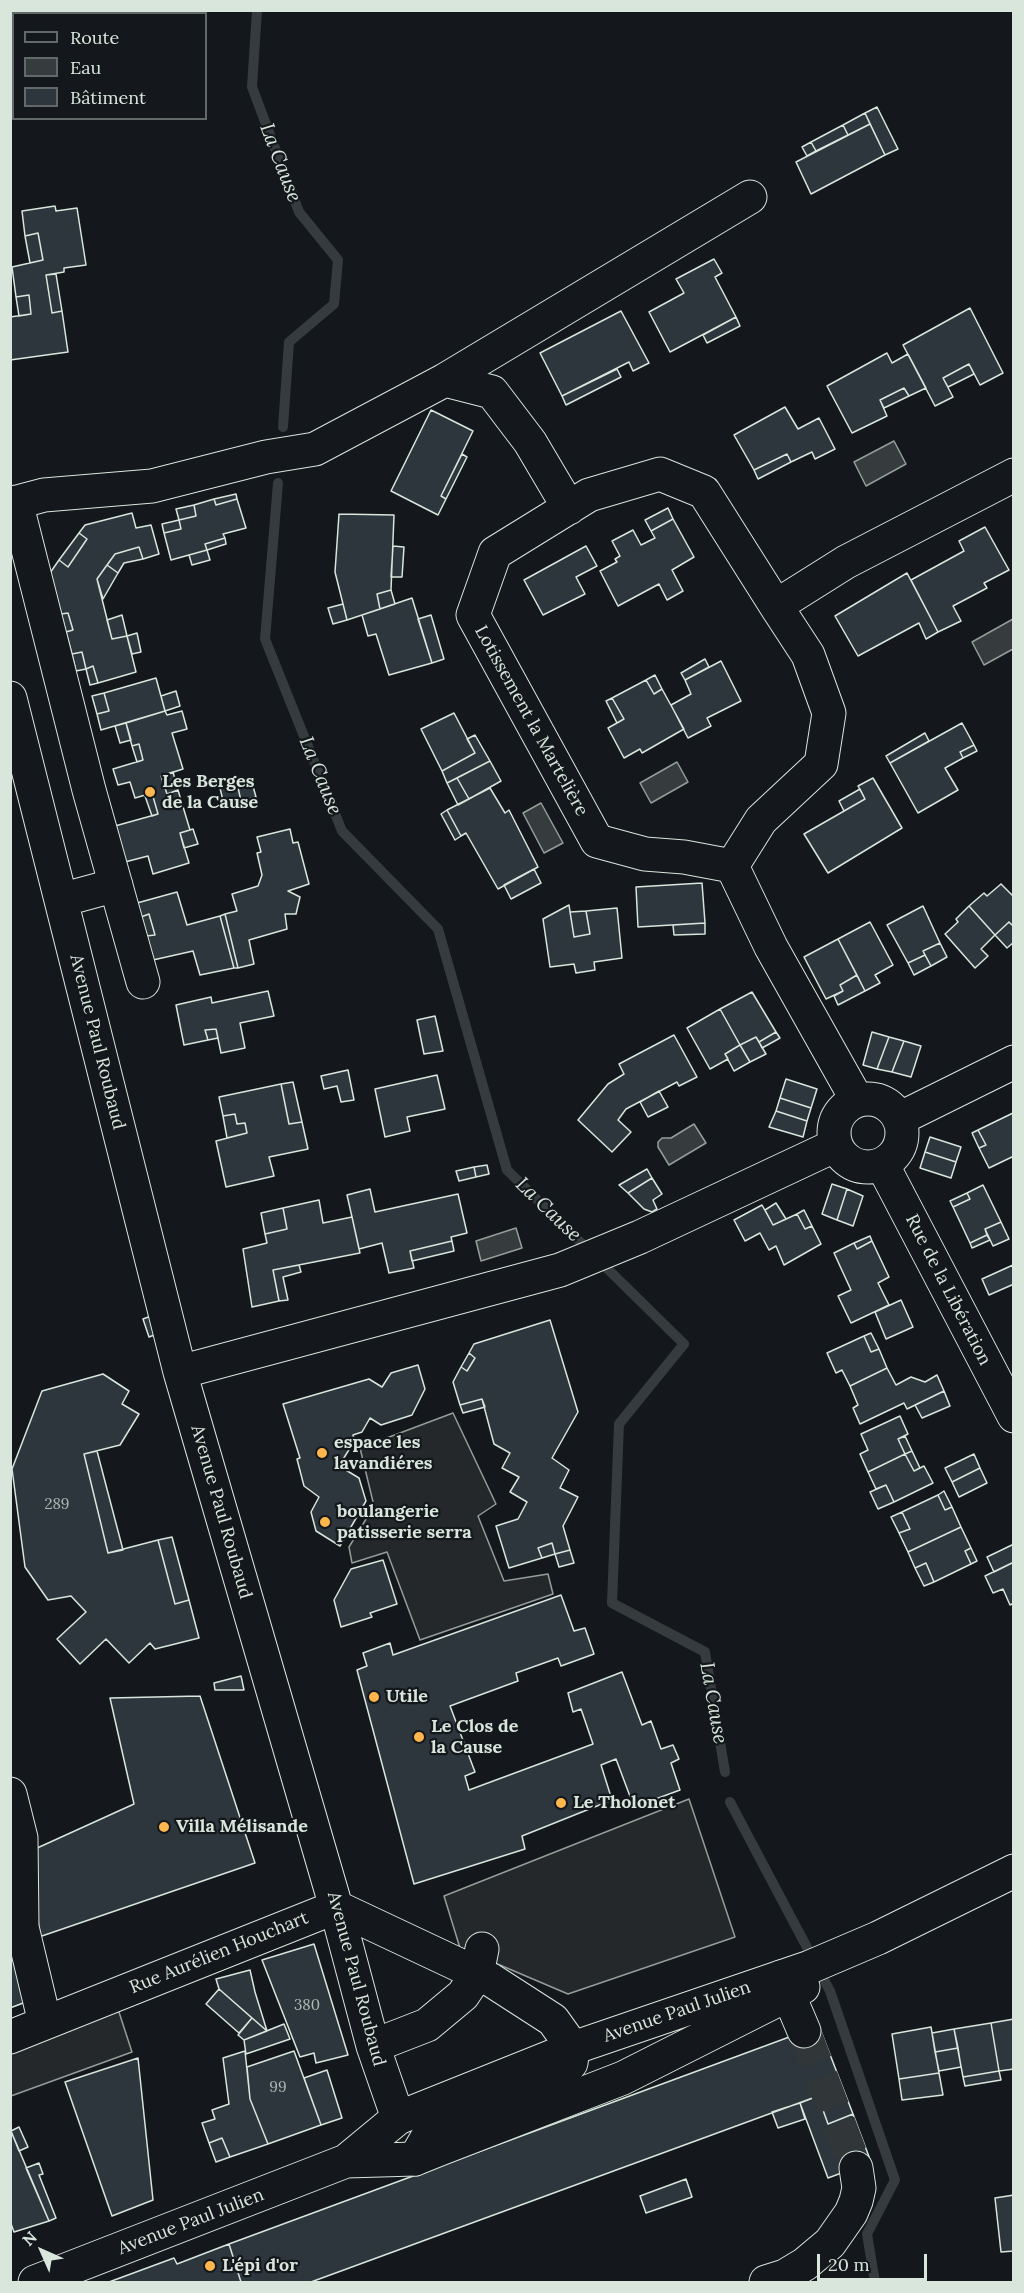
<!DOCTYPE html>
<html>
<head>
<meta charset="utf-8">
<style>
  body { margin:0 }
  #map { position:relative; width:1024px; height:2293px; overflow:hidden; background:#14181c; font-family:Lora,serif }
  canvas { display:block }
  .frame { position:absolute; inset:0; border:12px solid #d8e6dc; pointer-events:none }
  .legend { position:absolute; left:12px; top:12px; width:195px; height:108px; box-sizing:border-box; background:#14181c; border:2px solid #626a69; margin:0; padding:8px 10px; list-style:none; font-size:18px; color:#d8e6dc }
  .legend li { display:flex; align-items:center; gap:12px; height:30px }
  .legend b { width:30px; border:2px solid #626a69 }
  .north { position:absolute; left:12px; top:2221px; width:60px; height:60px; -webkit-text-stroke:4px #14181c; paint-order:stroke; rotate:315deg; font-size:16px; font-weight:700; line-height:24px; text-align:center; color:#d8e6dc }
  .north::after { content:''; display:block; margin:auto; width:21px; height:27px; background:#d8e6dc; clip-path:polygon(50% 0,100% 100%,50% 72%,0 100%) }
  .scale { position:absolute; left:817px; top:2254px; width:110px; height:27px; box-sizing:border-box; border:3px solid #d8e6dc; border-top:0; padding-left:8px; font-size:18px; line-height:21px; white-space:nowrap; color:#d8e6dc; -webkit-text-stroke:4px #14181c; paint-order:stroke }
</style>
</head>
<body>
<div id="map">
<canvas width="1024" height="2293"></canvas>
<div class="frame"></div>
<ul class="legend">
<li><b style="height:8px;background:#14181c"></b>Route</li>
<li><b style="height:16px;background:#363b3e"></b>Eau</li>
<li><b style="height:16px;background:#2c363c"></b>Bâtiment</li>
</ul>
<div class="north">N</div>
<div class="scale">20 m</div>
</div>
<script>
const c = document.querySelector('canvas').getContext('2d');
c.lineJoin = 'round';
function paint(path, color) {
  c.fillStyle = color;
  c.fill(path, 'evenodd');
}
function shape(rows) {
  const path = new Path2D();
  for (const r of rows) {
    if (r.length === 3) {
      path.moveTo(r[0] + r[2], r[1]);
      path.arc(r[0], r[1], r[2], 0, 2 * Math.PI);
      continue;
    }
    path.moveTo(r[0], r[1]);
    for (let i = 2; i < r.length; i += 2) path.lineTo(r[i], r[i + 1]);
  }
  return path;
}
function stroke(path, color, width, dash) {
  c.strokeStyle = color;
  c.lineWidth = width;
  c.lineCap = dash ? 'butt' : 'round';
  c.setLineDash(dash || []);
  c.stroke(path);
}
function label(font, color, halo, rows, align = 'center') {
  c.font = font + ' Lora,serif';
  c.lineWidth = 4.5;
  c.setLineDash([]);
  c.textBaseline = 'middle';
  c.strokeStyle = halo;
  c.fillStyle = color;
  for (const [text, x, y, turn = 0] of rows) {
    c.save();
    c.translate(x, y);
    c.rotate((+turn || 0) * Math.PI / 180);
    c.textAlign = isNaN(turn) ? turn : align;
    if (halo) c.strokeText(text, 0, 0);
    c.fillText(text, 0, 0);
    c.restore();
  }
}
const parking = shape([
  [453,1413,496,1504,478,1516,504,1581,548,1574,553,1594,420,1640,387,1552,352,1563,349,1547,374,1506,360,1448,453,1413],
  [689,1799,735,1937,568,1994,460,1948,444,1896,689,1799],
  [117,2006,132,2052,11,2096,11,2049,117,2006]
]);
const water = shape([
  [894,441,906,464,866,486,854,462,894,441],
  [1013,619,1013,649,984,665,972,642,1013,619],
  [677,762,688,782,651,803,640,783,677,762],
  [541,803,563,843,544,853,523,813,541,803],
  [694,1124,706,1143,669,1165,658,1147,658,1142,662,1138,671,1138,694,1124],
  [516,1228,522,1248,481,1261,476,1241,516,1228]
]);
const stream = shape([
  [257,10,252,87,299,212,338,260,334,304,289,342,283,427],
  [278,483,265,639,342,831,438,929,507,1170,684,1344,619,1424,612,1603,705,1652,725,1772],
  [730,1802,830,1991,895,2180,867,2234,875,2282]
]);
const building = shape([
  [877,107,898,149,885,155,865,113,877,107],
  [865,113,870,124,848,135,843,125,865,113],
  [870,124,885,155,811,194,796,162,870,124],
  [843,125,848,135,816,151,811,142,843,125],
  [811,142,816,151,807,156,802,147,811,142],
  [55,206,56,211,77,208,86,265,64,268,64,272,46,275,52,313,62,311,68,352,10,360,10,317,31,314,29,295,16,297,12,267,43,260,38,233,25,236,22,211,55,206],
  [38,233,43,260,30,263,25,236,38,233],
  [714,259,722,273,715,277,736,317,670,352,649,312,684,293,676,279,714,259],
  [56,274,62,311,52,313,46,275,56,274],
  [29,295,31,314,19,316,16,297,29,295],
  [970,308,1003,373,980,385,969,364,943,378,953,397,935,406,903,345,970,308],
  [621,311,649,363,633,371,629,362,562,396,540,353,621,311],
  [736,317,740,326,707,343,703,335,736,317],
  [887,353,892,363,908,354,926,388,909,396,904,388,880,400,887,416,852,433,827,386,887,353],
  [969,364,974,374,948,387,943,378,969,364],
  [617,369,621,377,566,405,562,396,617,369],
  [904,388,909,396,884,408,880,400,904,388],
  [785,407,798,429,819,418,835,449,815,459,812,452,791,462,787,454,754,470,734,435,785,407],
  [431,410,473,431,441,496,446,499,438,515,391,491,431,410],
  [462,454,467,457,446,499,441,496,462,454],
  [787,454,791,462,758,479,754,470,787,454],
  [236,494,237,499,216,505,214,499,236,494],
  [214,499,216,505,237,499,246,528,223,534,225,538,205,544,207,550,171,560,164,533,181,529,179,520,196,516,194,505,214,499],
  [194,505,196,516,179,520,176,509,194,505],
  [668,508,673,519,651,531,645,520,668,508],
  [132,513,136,528,151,525,159,554,143,559,139,547,115,554,97,579,112,639,127,636,136,672,98,683,93,666,86,669,82,652,72,654,66,632,73,630,68,613,61,614,50,573,59,560,68,567,87,539,79,533,85,525,132,513],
  [339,514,394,515,391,590,377,594,380,609,347,620,335,572,339,514],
  [673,519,694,557,672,570,683,591,667,600,659,584,618,606,600,571,617,562,615,559,620,556,612,541,633,530,641,545,655,538,651,531,673,519],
  [179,520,181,529,164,533,162,524,179,520],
  [985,527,1009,570,984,583,987,588,953,606,961,621,938,632,911,580,964,551,959,541,985,527],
  [79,533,87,539,68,567,59,560,79,533],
  [225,538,226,544,207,550,205,544,225,538],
  [393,546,404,547,402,577,391,577,393,546],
  [586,546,597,566,576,577,585,594,543,615,524,580,586,546],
  [139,547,143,559,124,563,118,573,107,565,115,554,139,547],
  [207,550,210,560,192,565,189,555,207,550],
  [107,565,118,573,103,599,97,579,107,565],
  [907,573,938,632,926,639,919,623,858,656,835,616,907,573],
  [391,590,395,604,380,609,377,594,391,590],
  [412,598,432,663,389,675,376,634,368,636,362,615,412,598],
  [343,604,347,620,333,624,328,608,343,604],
  [68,613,73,630,66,632,61,614,68,613],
  [122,615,127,636,112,639,107,620,122,615],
  [431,615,444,659,432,663,418,619,431,615],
  [137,633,141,652,132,654,127,636,137,633],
  [82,652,86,669,76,671,72,654,82,652],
  [705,659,709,667,685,680,681,673,705,659],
  [721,661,741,701,707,718,711,726,688,738,671,705,691,694,685,680,721,661],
  [93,666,98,683,90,685,86,669,93,666],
  [655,675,662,689,654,694,646,680,655,675],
  [156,678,165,711,101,730,97,714,109,711,104,693,156,678],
  [646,680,654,694,662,689,684,729,642,753,640,749,624,758,608,728,624,719,612,698,646,680],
  [176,691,180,706,165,711,161,696,176,691],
  [104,693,109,711,97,714,92,696,104,693],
  [612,698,624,719,617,723,606,701,612,698],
  [165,711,167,715,182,711,187,729,172,733,183,769,161,776,167,794,178,790,190,830,180,833,189,863,153,874,148,856,125,862,115,826,158,814,152,793,135,798,130,782,118,785,113,769,143,760,139,744,132,746,126,723,165,711],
  [454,713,475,753,442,771,421,729,454,713],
  [126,723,131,740,120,743,115,726,126,723],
  [962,723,974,745,960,752,963,758,945,768,958,790,918,813,890,763,962,723],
  [925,733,929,741,890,763,886,756,925,733],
  [475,735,490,761,447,783,442,771,475,753,467,739,475,735],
  [139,744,143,760,137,762,132,746,139,744],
  [974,745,977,751,963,758,960,752,974,745],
  [490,761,501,781,469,799,457,778,490,761],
  [173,772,178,790,167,794,161,776,173,772],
  [457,778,469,799,458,805,447,783,457,778],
  [873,778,902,828,828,873,804,834,865,799,858,786,873,778],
  [251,779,256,797,241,801,237,783,251,779],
  [237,783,241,801,224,805,220,788,237,783],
  [490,788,505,813,509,810,538,867,498,889,466,833,461,836,447,810,490,788],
  [860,789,865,799,844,811,839,801,860,789],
  [152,793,158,814,152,816,145,796,152,793],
  [447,810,461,836,455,840,441,814,447,810],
  [193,829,198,844,184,848,180,833,193,829],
  [290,829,293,843,298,842,309,884,288,891,300,897,296,914,285,914,287,929,249,940,254,964,238,968,225,914,237,911,232,894,258,886,262,875,257,853,261,852,257,837,290,829],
  [534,869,541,883,511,899,504,885,534,869],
  [702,883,705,923,638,927,636,887,702,883],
  [1001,884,1014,897,1014,927,1009,922,995,935,969,906,984,893,987,896,1001,884],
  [177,892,187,925,220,916,234,968,200,975,193,951,153,960,146,936,155,935,149,914,141,917,137,903,177,892],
  [569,905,574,937,590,934,586,911,617,908,622,958,594,962,595,970,576,973,574,964,550,967,543,919,569,905],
  [923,906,940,943,923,951,925,955,908,963,887,925,923,906],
  [969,906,995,935,981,949,988,956,975,968,945,934,958,922,956,919,969,906],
  [586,911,590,934,574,937,570,912,586,911],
  [149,914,155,935,146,936,141,917,149,914],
  [225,914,238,968,234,968,220,916,225,914],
  [870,922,893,965,875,975,880,983,865,991,838,939,870,922],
  [1009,922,1014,927,1014,942,1007,948,995,935,1009,922],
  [705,923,705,934,674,935,673,925,705,923],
  [838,939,857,975,840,985,843,991,826,999,804,957,838,939],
  [940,943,947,957,931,966,923,951,940,943],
  [925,955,931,966,914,975,908,963,925,955],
  [857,975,865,991,838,1005,834,996,843,991,840,985,857,975],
  [268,991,274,1016,240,1023,245,1048,221,1053,216,1029,205,1030,208,1040,184,1045,176,1005,211,997,212,1003,268,991],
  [752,992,776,1032,759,1042,756,1037,740,1045,720,1009,752,992],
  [720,1009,740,1045,725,1054,728,1059,710,1069,687,1028,720,1009],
  [435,1016,443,1051,424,1054,417,1020,435,1016],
  [216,1029,218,1038,208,1040,205,1030,216,1029],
  [776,1032,780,1038,762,1048,759,1042,776,1032],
  [872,1032,889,1037,877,1069,863,1065,872,1032],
  [674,1035,697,1077,679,1086,677,1082,626,1109,618,1120,631,1132,612,1152,578,1120,608,1084,624,1074,619,1064,674,1035],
  [756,1037,766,1054,750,1062,740,1045,756,1037],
  [889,1037,904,1041,892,1072,877,1069,889,1037],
  [904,1041,921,1046,911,1077,892,1072,904,1041],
  [740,1045,750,1062,734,1071,725,1054,740,1045],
  [348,1070,354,1100,341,1102,337,1086,324,1089,321,1076,348,1070],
  [437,1075,445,1109,407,1117,410,1131,385,1137,375,1089,437,1075],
  [786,1079,817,1089,811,1108,780,1098,786,1079],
  [293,1082,302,1122,289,1124,281,1084,293,1082],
  [281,1084,289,1124,302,1122,308,1149,269,1157,274,1176,226,1187,216,1141,247,1133,245,1123,237,1124,235,1114,223,1116,219,1097,281,1084],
  [659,1091,668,1107,648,1117,640,1102,659,1091],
  [780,1098,811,1108,807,1121,776,1111,780,1098],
  [776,1111,807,1121,803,1137,769,1127,776,1111],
  [1013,1113,1014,1156,989,1168,979,1148,986,1145,978,1130,1013,1113],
  [235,1114,237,1124,245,1123,247,1133,227,1138,223,1116,235,1114],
  [978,1130,986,1145,979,1148,972,1133,978,1130],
  [930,1137,961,1147,956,1162,925,1152,930,1137],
  [925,1152,956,1162,951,1178,920,1168,925,1152],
  [487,1165,489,1174,476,1177,474,1167,487,1165],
  [474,1167,476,1177,459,1181,456,1171,474,1167],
  [647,1169,652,1178,628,1193,619,1185,647,1169],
  [652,1178,662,1194,653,1200,657,1209,652,1212,644,1209,628,1193,652,1178],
  [832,1184,847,1189,837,1220,822,1214,832,1184],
  [983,1185,1001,1222,985,1229,987,1235,970,1243,953,1207,970,1199,967,1193,983,1185],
  [370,1189,375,1212,458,1194,467,1233,451,1237,452,1241,410,1251,414,1268,389,1273,382,1243,359,1249,352,1217,347,1195,370,1189],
  [847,1189,863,1196,853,1226,837,1220,847,1189],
  [967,1193,970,1199,953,1207,950,1201,967,1193],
  [319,1200,323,1223,352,1217,360,1253,273,1270,279,1301,252,1307,243,1249,267,1243,265,1234,287,1229,283,1208,319,1200],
  [776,1203,786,1219,773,1225,765,1210,776,1203],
  [762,1205,773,1225,797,1214,805,1229,812,1226,821,1244,784,1265,776,1246,769,1250,760,1233,745,1241,734,1220,762,1205],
  [283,1208,287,1229,265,1234,261,1213,283,1208],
  [804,1210,812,1226,805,1229,797,1214,804,1210],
  [1001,1222,1009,1239,993,1246,985,1229,1001,1222],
  [987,1235,990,1240,972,1248,970,1243,987,1235],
  [870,1236,872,1241,857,1249,854,1243,870,1236],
  [452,1241,454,1251,412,1261,410,1251,452,1241],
  [872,1241,889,1277,878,1283,889,1305,851,1323,838,1296,851,1290,834,1253,854,1243,857,1249,872,1241],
  [299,1265,301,1272,283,1277,288,1300,279,1301,273,1270,299,1265],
  [1013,1265,1014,1284,989,1295,982,1279,1013,1265],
  [901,1300,913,1327,886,1339,875,1312,901,1300],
  [151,1316,157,1334,149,1337,143,1319,151,1316],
  [550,1320,578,1412,552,1458,569,1470,560,1488,578,1497,563,1526,570,1550,555,1554,552,1543,538,1548,542,1558,509,1568,496,1526,518,1519,527,1502,510,1492,519,1477,502,1468,510,1453,494,1444,482,1399,460,1405,453,1382,461,1367,467,1371,475,1358,469,1353,474,1344,550,1320],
  [871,1333,879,1349,871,1352,864,1336,871,1333],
  [864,1336,871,1352,879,1349,887,1368,850,1386,842,1370,836,1373,827,1353,864,1336],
  [469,1353,475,1358,467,1371,461,1367,469,1353],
  [418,1365,425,1389,412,1415,381,1425,370,1418,362,1432,353,1435,355,1442,349,1444,350,1448,339,1466,359,1478,366,1501,340,1546,316,1531,311,1512,319,1497,304,1486,297,1459,300,1458,283,1404,369,1379,382,1387,391,1373,418,1365],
  [887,1368,896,1385,911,1377,925,1382,937,1375,944,1391,907,1409,904,1403,860,1424,853,1408,858,1405,850,1386,887,1368],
  [103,1374,129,1391,122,1404,139,1414,120,1445,84,1454,108,1553,158,1540,175,1604,189,1600,199,1638,155,1649,150,1643,129,1663,106,1639,80,1664,57,1639,86,1612,71,1596,48,1600,25,1567,12,1469,42,1391,103,1374],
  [944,1391,950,1406,922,1418,915,1405,944,1391],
  [482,1399,485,1407,463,1413,460,1405,482,1399],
  [900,1416,908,1434,898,1439,905,1454,868,1472,860,1454,868,1450,861,1434,900,1416],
  [905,1436,912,1451,905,1454,898,1439,905,1436],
  [97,1451,123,1550,108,1553,84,1454,97,1451],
  [912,1451,920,1468,914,1471,905,1454,912,1451],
  [905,1454,914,1471,924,1466,933,1483,894,1502,886,1485,876,1489,868,1472,905,1454],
  [974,1454,980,1468,952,1482,945,1468,974,1454],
  [980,1468,987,1483,959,1497,952,1482,980,1468],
  [886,1485,894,1502,878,1509,870,1492,886,1485],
  [944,1491,952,1507,945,1510,938,1495,944,1491],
  [938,1495,945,1510,952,1507,961,1527,908,1552,899,1533,910,1529,902,1512,938,1495],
  [902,1512,910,1529,899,1533,891,1517,902,1512],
  [961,1527,971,1548,965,1551,971,1564,934,1582,926,1563,915,1568,908,1552,961,1527],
  [172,1537,189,1600,175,1604,158,1540,172,1537],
  [552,1543,555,1554,542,1558,538,1548,552,1543],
  [1014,1544,1014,1562,994,1572,987,1557,1014,1544],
  [971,1548,977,1561,971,1564,965,1551,971,1548],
  [570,1550,574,1563,559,1567,555,1554,570,1550],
  [383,1560,397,1604,370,1613,372,1617,341,1627,334,1600,351,1569,383,1560],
  [1014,1562,1014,1603,1010,1605,1003,1589,993,1593,985,1576,1014,1562],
  [926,1563,934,1582,924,1586,915,1568,926,1563],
  [561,1595,574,1631,585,1628,594,1654,561,1666,558,1658,516,1673,518,1681,450,1706,475,1772,465,1776,469,1790,593,1744,581,1709,573,1712,568,1693,622,1672,642,1725,651,1721,661,1749,673,1745,679,1759,671,1763,680,1790,634,1807,616,1759,601,1765,612,1800,522,1836,525,1849,414,1884,357,1670,367,1666,363,1653,390,1643,393,1655,561,1595],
  [241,1676,244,1690,215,1690,214,1683,241,1676],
  [200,1696,255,1863,39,1937,35,1849,134,1804,110,1698,200,1696],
  [10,1931,47,1994,10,2008,10,1931],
  [314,1944,348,2055,316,2063,314,2053,300,2057,262,1960,314,1944],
  [250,1970,255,1992,267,2031,219,1989,216,1979,250,1970],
  [219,1989,252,2018,239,2033,206,2004,219,1989],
  [252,2018,267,2031,244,2040,238,2035,252,2018],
  [1014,2019,1014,2069,999,2071,991,2023,1014,2019],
  [991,2023,999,2071,963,2077,954,2029,991,2023],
  [284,2024,290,2039,246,2054,244,2040,284,2024],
  [819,2026,853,2114,828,2124,818,2096,311,2282,241,2282,229,2244,819,2026],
  [931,2027,939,2073,899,2079,892,2034,931,2027],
  [954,2029,958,2048,935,2052,932,2033,954,2029],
  [958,2048,961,2067,939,2071,935,2052,958,2048],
  [245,2051,250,2099,268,2144,230,2157,222,2138,209,2143,202,2123,215,2119,212,2110,229,2104,223,2058,245,2051],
  [294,2051,321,2125,268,2144,250,2099,247,2067,294,2051],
  [138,2058,153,2200,112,2216,65,2082,138,2058],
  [327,2070,342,2118,321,2125,304,2078,327,2070],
  [999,2071,1001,2080,965,2086,963,2077,999,2071],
  [939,2073,943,2095,902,2100,899,2079,939,2073],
  [818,2096,828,2124,853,2114,871,2162,828,2178,800,2103,818,2096],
  [800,2103,805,2119,778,2128,772,2112,800,2103],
  [19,2127,28,2147,19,2151,11,2131,19,2127],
  [11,2131,49,2221,14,2232,10,2221,11,2131],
  [222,2138,230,2157,216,2162,209,2143,222,2138],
  [39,2163,43,2174,39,2175,56,2218,49,2221,26,2168,39,2163],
  [686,2179,692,2197,646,2213,640,2196,686,2179],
  [1014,2195,1014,2251,1001,2252,995,2198,1014,2195],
  [229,2244,241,2282,109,2282,174,2258,177,2264,229,2244]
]);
const minorTunnel = shape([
  [804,2031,856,2168]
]);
const minor = shape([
  [445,380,492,392,530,442,569,508],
  [16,502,89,790,143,982],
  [10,504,44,495,152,486,266,457,315,449,445,380,750,197],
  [10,698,180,1372,336,1907,373,2046,398,2118],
  [732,866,684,857,645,854,597,841,473,615,495,553,589,495,660,474,704,492,776,606],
  [61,900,116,885],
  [868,1133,34],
  [857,1100,771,947,732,866,761,820,821,764,829,713,808,655,776,606,846,562,1014,475],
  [899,1119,1014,1062],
  [882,1164,1014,1416],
  [180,1372,560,1270,640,1237,836,1145],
  [10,1794,21,1838,22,1927,45,2023],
  [781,1977,804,2031],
  [10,2037,336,1907,491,1980,553,2020,573,2048,571,2063,560,2076,446,2125,427,2138,415,2159],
  [373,2046,427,2025,463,1995,477,1974,482,1949],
  [766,2282,785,2276,805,2264,830,2243,851,2213,856,2201,859,2188,856,2168]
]);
const major = shape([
  [346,2161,415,2159,440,2149,623,2078,803,1987],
  [35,2282,346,2161,398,2118,573,2048,810,1967,878,1938,1014,1871]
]);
const markers = [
  [150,792,6,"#ffb74d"],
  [322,1453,6,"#ffb74d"],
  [325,1522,6,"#ffb74d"],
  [374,1697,6,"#ffb74d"],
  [419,1737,6,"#ffb74d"],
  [561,1803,6,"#ffb74d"],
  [164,1827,6,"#ffb74d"],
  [210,2266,6,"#ffb74d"]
];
const numberNames = [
  ["289",57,1505],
  ["380",307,2006],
  ["99",278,2088]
];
const streetNames = [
  ["Lotissement la Martelière",531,721,61],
  ["Avenue Paul Roubaud",97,1042,76],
  ["Rue de la Libération",948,1290,63],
  ["Avenue Paul Roubaud",221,1512,74],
  ["Rue Aurélien Houchart",219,1953,-22],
  ["Avenue Paul Roubaud",356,1979,75],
  ["Avenue Paul Julien",677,2012,-19],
  ["Avenue Paul Julien",191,2222,-21]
];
const poiNames = [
  ["Les Berges",162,782],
  ["de la Cause",162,803],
  ["espace les",334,1443],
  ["lavandiéres",334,1464],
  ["boulangerie",337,1512],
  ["patisserie serra",337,1533],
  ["Utile",386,1697],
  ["Le Clos de",431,1727],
  ["la Cause",431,1748],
  ["Le Tholonet",573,1803],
  ["Villa Mélisande",176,1827],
  ["L'épi d'or",222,2266]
];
const waterNames = [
  ["La Cause",280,163,69],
  ["La Cause",320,776,68],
  ["La Cause",548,1210,44],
  ["La Cause",713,1703,80]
];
paint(parking, '#24282b');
stroke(parking, '#939e99', 1.5);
paint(water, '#363b3e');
stroke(water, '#939e99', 1.5);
stroke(stream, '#363b3e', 10);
paint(building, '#2c363c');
stroke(building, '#d8e6dc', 1.5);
stroke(minorTunnel, '#313739', 33, [33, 16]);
stroke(minor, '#d8e6dc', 35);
stroke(major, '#d8e6dc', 35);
stroke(minor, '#14181c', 33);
stroke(major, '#14181c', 33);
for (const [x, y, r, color] of markers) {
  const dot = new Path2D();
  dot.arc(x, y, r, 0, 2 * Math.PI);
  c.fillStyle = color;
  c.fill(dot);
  stroke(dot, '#14181c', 2);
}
label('15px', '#adbab4', null, numberNames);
label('18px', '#d8e6dc', '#14181c', streetNames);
label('bold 18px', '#d8e6dc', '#14181c', poiNames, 'left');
label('italic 20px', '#d8e6dc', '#14181c', waterNames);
</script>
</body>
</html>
